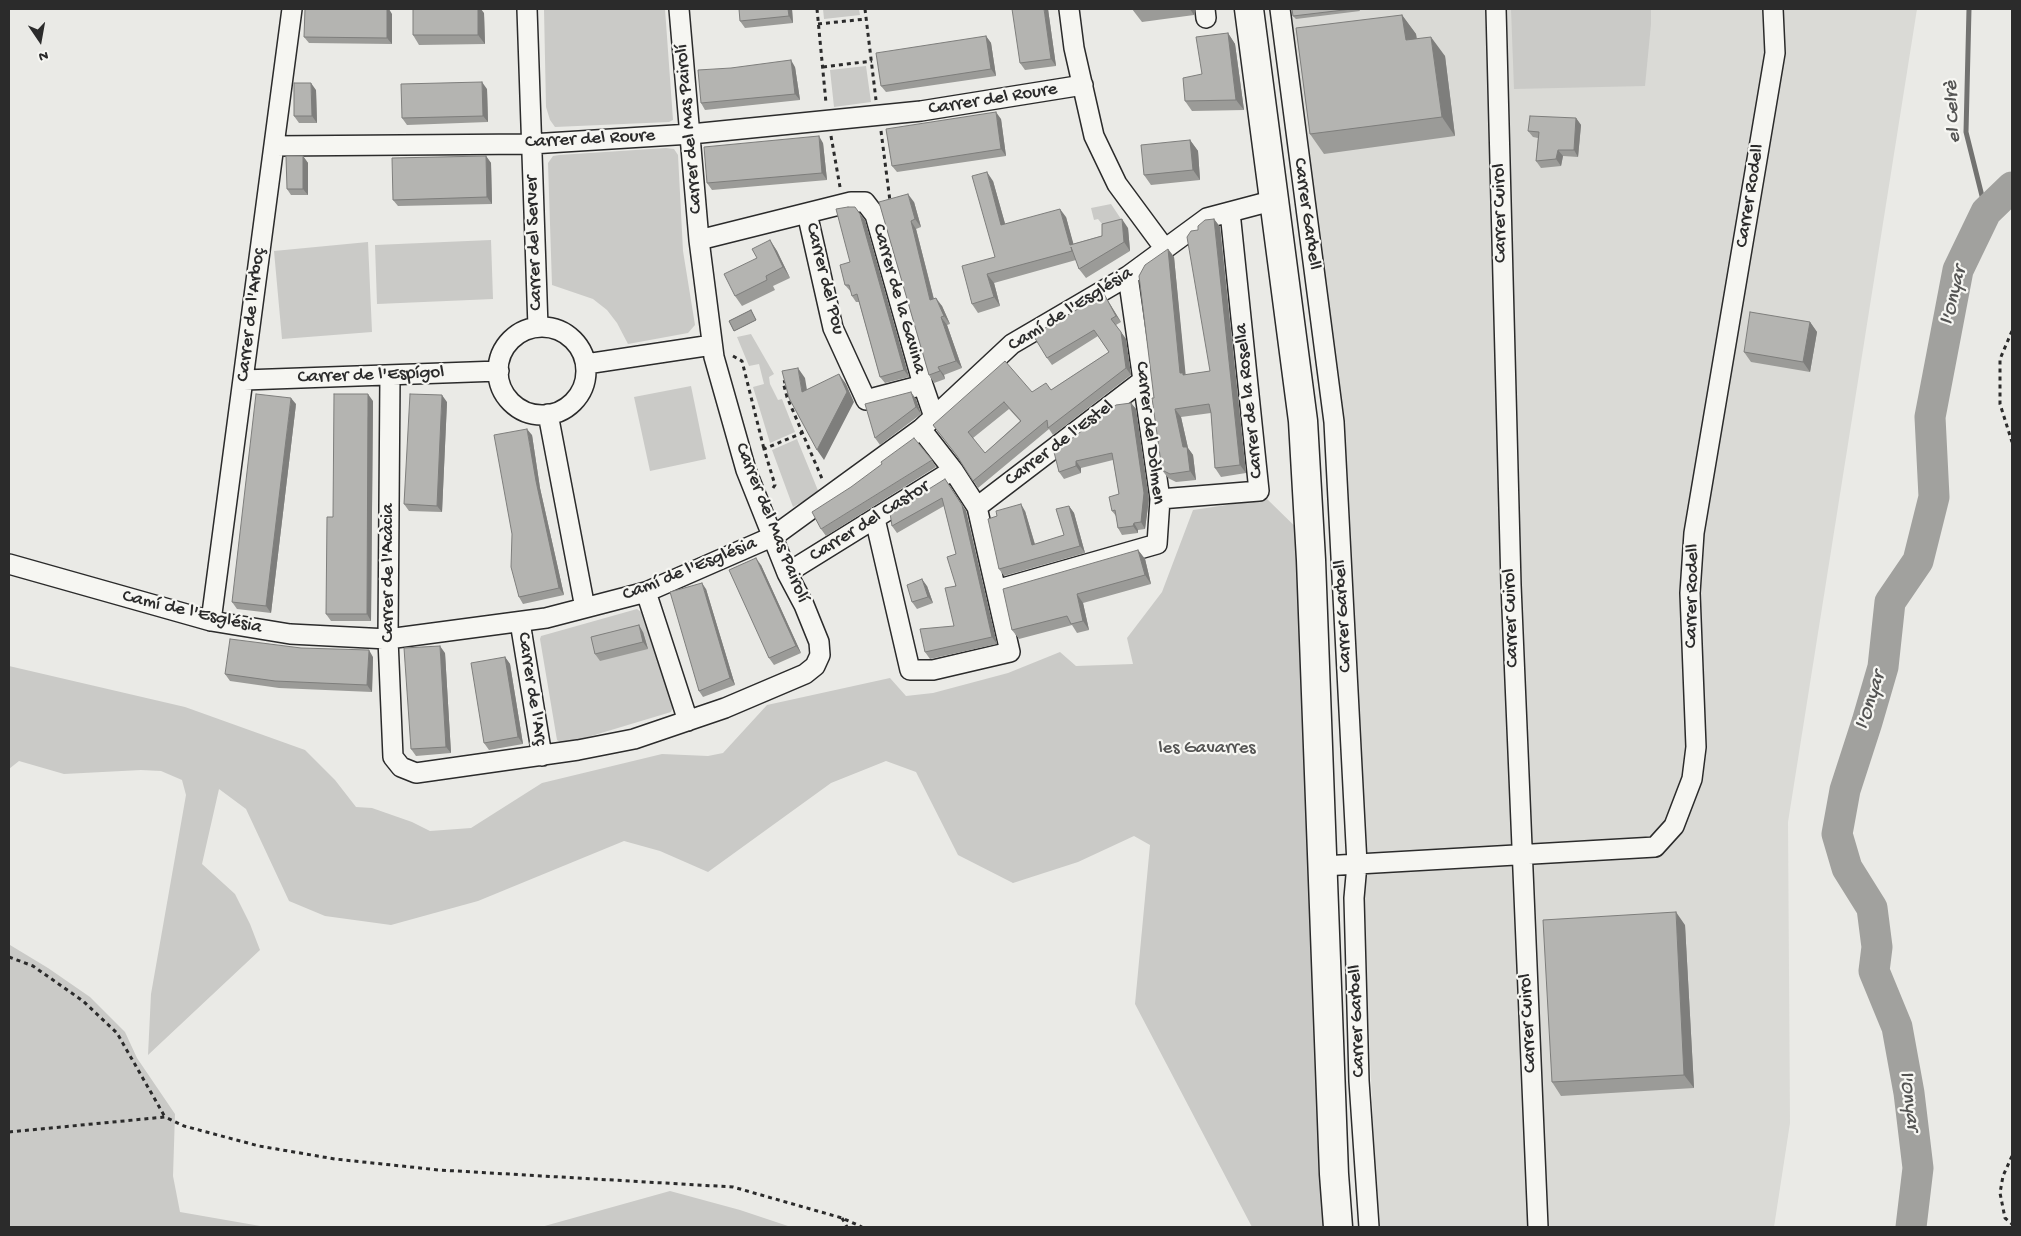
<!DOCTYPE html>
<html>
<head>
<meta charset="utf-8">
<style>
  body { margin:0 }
  #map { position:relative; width:2021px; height:1236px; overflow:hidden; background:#eaeae6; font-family:"Gochi Hand",sans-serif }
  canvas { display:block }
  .frame { position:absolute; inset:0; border:10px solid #2b2b2b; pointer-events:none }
  .north { position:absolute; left:15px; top:15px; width:50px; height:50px; -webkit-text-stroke:4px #f6f6f2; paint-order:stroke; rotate:168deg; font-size:14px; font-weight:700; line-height:20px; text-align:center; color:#2b2b2b }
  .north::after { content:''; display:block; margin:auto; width:18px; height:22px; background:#2b2b2b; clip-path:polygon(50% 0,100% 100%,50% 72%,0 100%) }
</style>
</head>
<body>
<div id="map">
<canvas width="2021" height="1236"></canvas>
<div class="frame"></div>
<div class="north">N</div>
</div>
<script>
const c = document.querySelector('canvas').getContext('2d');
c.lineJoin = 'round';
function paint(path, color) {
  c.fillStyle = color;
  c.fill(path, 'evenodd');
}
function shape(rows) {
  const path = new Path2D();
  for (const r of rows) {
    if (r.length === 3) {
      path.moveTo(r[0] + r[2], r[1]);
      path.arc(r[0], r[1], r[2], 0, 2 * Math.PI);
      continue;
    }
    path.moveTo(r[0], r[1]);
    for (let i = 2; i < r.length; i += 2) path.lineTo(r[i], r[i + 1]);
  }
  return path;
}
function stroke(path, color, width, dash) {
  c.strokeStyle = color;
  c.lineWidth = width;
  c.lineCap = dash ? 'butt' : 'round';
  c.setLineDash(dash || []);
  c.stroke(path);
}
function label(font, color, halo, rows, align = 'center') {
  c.font = font + ' "Gochi Hand",sans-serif';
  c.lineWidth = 4.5;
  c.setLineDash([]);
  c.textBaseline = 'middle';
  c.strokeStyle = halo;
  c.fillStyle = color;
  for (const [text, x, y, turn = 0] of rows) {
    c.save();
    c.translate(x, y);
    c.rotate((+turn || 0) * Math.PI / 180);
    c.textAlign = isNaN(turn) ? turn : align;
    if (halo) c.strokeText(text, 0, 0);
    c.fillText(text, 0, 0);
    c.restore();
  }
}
const built = shape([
  [1287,9,1917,9,1788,822,1790,1123,1774,1227,1378,1227,1340,421]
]);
const green = shape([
  [544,9,665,9,673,120,669,122,555,127,550,120,546,107],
  [823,9,859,9,860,15,824,19],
  [1511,9,1651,9,1651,24,1645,86,1514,89],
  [866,66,871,102,834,107,830,70],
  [666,148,674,149,678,155,683,251,695,325,688,333,628,344,617,323,607,310,593,299,552,285,548,163,553,156,559,155],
  [1111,204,1127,228,1109,233,1098,219,1094,220,1091,208],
  [491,240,493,299,377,304,375,245],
  [368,242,372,332,282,339,274,251],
  [751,334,774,374,769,377,770,384,778,400,782,399,795,432,770,443,753,387,764,384,759,364,749,366,737,337],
  [691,386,706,459,650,471,634,397],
  [797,439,819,493,793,507,772,450],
  [1267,499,1310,541,1332,1227,1252,1227,1135,1004,1150,845,1134,836,1078,862,1013,883,958,855,916,772,886,761,831,783,708,872,660,851,624,841,478,901,391,925,325,916,289,901,246,809,219,789,202,864,235,894,250,924,260,950,148,1055,151,994,186,795,182,780,161,771,141,770,64,774,19,761,9,769,9,666,185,707,305,750,335,780,356,807,372,808,412,822,430,831,471,828,542,783,662,754,708,756,723,753,767,705,890,678,906,696,933,693,1008,673,1060,652,1076,666,1133,664,1127,638,1162,592,1193,510],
  [637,609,641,612,673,707,671,712,568,743,562,743,557,740,540,639,541,636],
  [10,945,48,968,90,997,125,1032,137,1058,175,1114,173,1176,180,1212,266,1227,9,1227],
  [670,1191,740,1210,791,1227,541,1227]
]);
const water = shape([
  [751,310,756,320,734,331,729,321,751,310]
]);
const stream = shape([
  [1969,9,1966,132,1986,212]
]);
const river = shape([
  [1911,1227,1918,1168,1909,1093,1897,1027,1874,971,1877,947,1872,908,1847,868,1837,834,1845,790,1867,722,1883,667,1890,602,1918,561,1934,497,1930,417,1958,270,1986,212,2012,187]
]);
const path = shape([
  [817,9,826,103],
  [865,9,876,100],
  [818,24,866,19],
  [823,67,872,61],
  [881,131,890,201],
  [831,136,840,187],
  [2012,331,2000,359,2000,404,2012,442],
  [733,356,742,361,764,449],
  [787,381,783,382,787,397,823,481],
  [773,488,775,485,764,449,802,433],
  [9,957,33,966,83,1001,117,1033,165,1117],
  [9,1132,165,1117,184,1126,259,1146,335,1159,439,1170,733,1187,842,1218,862,1227],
  [2012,1156,2003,1176,2000,1193,2005,1218,2012,1224],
  [842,1218,847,1227]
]);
const minor = shape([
  [527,9,538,327],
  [1069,9,1074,48,1094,136,1117,184,1165,249],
  [1205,9,1206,18],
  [1280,9,1334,422,1357,864,1354,898,1359,1081,1369,1227],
  [1496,9,1511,585,1538,1227],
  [274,146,531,144,691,134,921,111,1083,85],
  [807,213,833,328,866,400,923,385],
  [699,240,851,202,865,202,875,215,923,385,934,417],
  [542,371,44],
  [586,364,712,345],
  [390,376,388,639,393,757,401,767,416,773,578,750,634,739,725,708,805,674,815,666,820,655,819,642,804,605,787,573,746,470,714,357,699,240,679,9],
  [244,380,499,371],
  [548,414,585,608],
  [1160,499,1259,491,1230,212],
  [977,507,1142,381],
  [875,519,910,670,933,670,1010,652,977,507,953,470,921,429],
  [9,564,211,621,290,634,388,639,546,618,646,592,774,536,921,429,1012,344,1128,276,1207,218,1275,200],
  [787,573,953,470],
  [996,590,1157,544,1160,499,1128,276],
  [646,592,688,721],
  [211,621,292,9],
  [520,622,542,756],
  [1323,866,1655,847,1674,826,1692,779,1696,747,1690,593,1694,533,1775,53,1773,9]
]);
const secondary = shape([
  [1249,9,1303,421,1311,560,1334,1174,1338,1227]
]);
const wall = shape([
  [792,9,793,23,745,28,740,21],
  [1048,9,1056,66,1025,70,1020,63],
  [1132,9,1195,9,1194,15,1142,22],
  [1292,9,1359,9,1360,11,1296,19,1293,16],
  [484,13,485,44,419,45,413,35],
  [392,14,392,44,309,43,304,37],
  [1402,15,1416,34,1417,39,1445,56,1455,136,1324,154,1310,134],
  [1228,33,1235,44,1244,110,1192,111,1185,101],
  [986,36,991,43,996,76,886,92,881,86],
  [795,67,800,100,705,110,701,103],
  [487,89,488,122,407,125,402,118],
  [316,90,317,123,299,123,294,116],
  [1576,118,1581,125,1578,157,1563,156,1561,166,1541,168,1536,161,1538,138,1533,137,1528,131],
  [1001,119,1006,156,897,172,892,166],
  [1190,140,1198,151,1200,180,1151,185,1144,175],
  [823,143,827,180,712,190,707,183],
  [303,156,308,163,308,195,291,195,287,189],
  [486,156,491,163,492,204,398,206,393,200],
  [993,181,1005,224,1066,217,1073,244,1128,228,1130,251,1086,278,1079,269,1076,260,994,283,1000,306,978,313,972,304,995,257],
  [879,202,914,202,921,227,916,229,934,299,942,306,950,324,947,325,962,368,944,375,945,379,934,383,929,375],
  [1214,219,1220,227,1246,473,1221,477,1215,468,1211,413,1181,417,1188,448,1193,455,1196,480,1176,482,1168,478,1162,470,1154,398,1168,249,1174,257,1185,375,1210,371,1198,230],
  [865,220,909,377,885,383,880,377,859,302,856,302,852,296,851,292,845,285,850,262],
  [770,240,777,251,790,278,773,286,775,290,742,306,735,296,757,258],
  [1104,294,1121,322,1116,325,1126,339,1131,375,1053,435,1049,429,978,488,960,460,933,425,1032,392,1051,390,1109,352,1098,336,1052,365,1047,358],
  [1009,409,1020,421,985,453,973,438],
  [1810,322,1817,332,1810,372,1751,362,1744,352],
  [916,399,921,414,880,445,875,438],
  [373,401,371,621,331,621,326,614,333,517],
  [447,402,442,512,409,511,404,504],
  [1131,403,1136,409,1149,499,1145,529,1138,530,1138,533,1122,535,1118,528,1116,516,1112,511,1119,494,1113,460,1081,468,1081,473,1064,479,1059,472],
  [296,404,271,613,237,609,232,602],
  [532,435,540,488,564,595,523,604,519,597],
  [932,460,936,467,826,536,821,529],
  [945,479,966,511,997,644,930,659,925,652,954,626,956,554,944,506,897,533,892,526],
  [1069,506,1074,513,1085,553,1004,576,999,569,997,516,1025,511,1035,544,1064,535],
  [1138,550,1145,559,1151,584,1083,603,1089,630,1077,633,1072,625,1019,639,1012,630],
  [761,565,801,653,774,665,769,658],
  [927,586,933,603,917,609,912,602],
  [706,589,735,685,703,697,699,691],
  [643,632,648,649,600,661,595,654],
  [445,653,451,753,416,756,411,749],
  [373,657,372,692,279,688,230,681,225,674],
  [505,657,510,664,523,744,489,750,484,743],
  [1685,925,1694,1088,1561,1096,1552,1082]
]);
const shadedWall = shape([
  [387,9,389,9,392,14,392,44,387,38],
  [478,9,481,9,484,13,485,44,478,35],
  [788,9,792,9,793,23,789,16],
  [1044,9,1048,9,1056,66,1051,59],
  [1190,9,1195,9,1194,15],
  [1402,15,1416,34,1419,60,1406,40],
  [1228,33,1235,44,1244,110,1236,100],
  [986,36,991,43,996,76,991,69],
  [1431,37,1445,56,1455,136,1442,117],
  [791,60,795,67,800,100,795,94],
  [482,82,487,89,488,122,483,116],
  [311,83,316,90,317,123,312,116],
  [996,112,1001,119,1006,156,1001,149],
  [1576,118,1581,125,1578,157,1574,150],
  [819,136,823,143,827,180,822,173],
  [1190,140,1198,151,1200,180,1193,170],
  [1558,150,1563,156,1561,166,1556,159],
  [303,156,308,163,308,195,303,189],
  [486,156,491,163,492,204,487,197],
  [987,172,993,181,1008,234,1001,225],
  [908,194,914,202,921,227,915,219],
  [1060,209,1066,217,1076,253,1070,245],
  [860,214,865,220,909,377,904,370],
  [1122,219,1128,228,1130,251,1124,242],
  [1214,219,1220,227,1246,473,1240,465],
  [911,221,916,229,936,308,930,300],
  [770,240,777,251,790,278,783,267],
  [1168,249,1174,257,1186,378,1180,373],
  [987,274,994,283,1000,306,994,297],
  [1104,294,1108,301,1121,322,1116,316],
  [936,298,942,306,950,324,944,316],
  [941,317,947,325,962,368,956,361],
  [1810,322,1817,332,1810,372,1803,362],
  [1121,332,1126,339,1131,375,1126,368],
  [938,367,944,375,945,379,940,371],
  [798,368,805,378,809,402,802,392],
  [839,374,846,384,854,402,824,460,817,450],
  [911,392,916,399,921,414,916,407],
  [368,394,373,401,371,621,367,614],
  [442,395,447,402,442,512,437,506],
  [291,398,296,404,271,613,266,606],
  [1131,403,1136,409,1149,499,1145,529,1141,522],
  [1175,409,1181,417,1188,448,1193,455,1196,480,1190,471,1183,447],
  [527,429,532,435,540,488,564,595,559,588,536,481],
  [1076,461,1081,468,1081,473,1076,466],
  [945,479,966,511,997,644,992,637],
  [1021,504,1025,511,1037,552,1032,545],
  [1069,506,1074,513,1085,553,1080,546],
  [1134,523,1138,530,1138,533,1133,526],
  [1138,550,1145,559,1151,584,1145,575],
  [756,558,761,565,801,653,796,646],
  [922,579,927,586,933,603,928,597],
  [702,583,706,589,735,685,730,678],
  [1077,594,1083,603,1089,630,1083,621],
  [639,625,643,632,648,649,643,642],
  [440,646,445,653,451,753,446,747],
  [369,650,373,657,372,692,367,685],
  [505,657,510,664,523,744,518,737],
  [1676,912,1685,925,1694,1088,1684,1075]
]);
const building = shape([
  [305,9,387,9,387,38,304,37,305,9],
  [413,9,478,9,478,35,413,35,413,9],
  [739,9,788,9,789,16,740,21,739,9],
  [1012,9,1044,9,1051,59,1020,63,1012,9],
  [1292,9,1352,9,1293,16,1292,9],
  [1402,15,1406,40,1431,37,1442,117,1310,134,1296,28,1402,15],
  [1228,33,1236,100,1185,101,1183,78,1202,74,1196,37,1228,33],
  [986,36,991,69,881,86,876,53,986,36],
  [791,60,795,94,701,103,698,70,731,68,791,60],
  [482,82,483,116,402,118,401,84,482,82],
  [294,83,311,83,312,116,294,116,294,83],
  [996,112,1001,149,892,166,886,129,996,112],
  [1530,116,1576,118,1574,150,1558,150,1556,159,1536,161,1539,132,1528,131,1530,116],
  [819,136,822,173,707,183,704,147,819,136],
  [1190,140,1193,170,1144,175,1141,145,1190,140],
  [286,156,303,156,303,189,287,189,286,156],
  [486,156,487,197,393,200,392,158,486,156],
  [987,172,1001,225,1060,209,1070,245,1102,236,1102,224,1122,219,1124,242,1079,269,1071,247,1072,251,987,274,994,297,972,304,962,266,995,257,972,176,987,172],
  [908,194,915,219,911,221,930,300,936,298,944,316,941,317,956,361,938,367,940,371,929,375,879,202,908,194],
  [848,207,855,207,860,214,904,370,880,377,857,294,852,296,849,285,845,285,840,265,850,262,836,209,848,207],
  [1214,219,1240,465,1215,468,1211,413,1209,404,1175,409,1183,447,1187,447,1190,471,1170,474,1162,470,1152,398,1154,398,1139,276,1145,265,1168,249,1180,373,1183,373,1183,375,1210,371,1187,237,1191,231,1198,230,1198,226,1205,220,1214,219],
  [770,240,783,267,766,276,767,280,735,296,724,274,757,258,752,249,770,240],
  [1104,294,1116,316,1111,319,1121,332,1126,368,1048,428,1047,420,973,481,957,456,933,425,1005,361,1032,392,1046,383,1051,390,1109,352,1094,330,1047,358,1033,335,1104,294],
  [1004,402,1021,421,985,453,968,432,1004,402],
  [1750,312,1810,322,1803,362,1744,352,1750,312],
  [798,368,802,392,839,374,847,392,817,450,789,398,782,371,798,368],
  [911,392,916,407,875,438,865,404,911,392],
  [256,394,291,398,266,606,232,602,256,394],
  [334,394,368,394,367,614,326,614,327,517,333,517,334,394],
  [410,394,442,395,437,506,404,504,410,394],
  [1131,403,1144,493,1141,522,1134,523,1133,526,1118,528,1115,510,1112,511,1109,497,1119,494,1112,453,1076,461,1076,466,1059,472,1054,452,1116,405,1131,403],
  [527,429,536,481,559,588,519,597,511,567,512,534,494,435,527,429],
  [914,438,932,460,821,529,812,512,851,487,882,464,881,462,914,438],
  [945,479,962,505,992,637,925,652,920,629,954,626,945,588,956,586,947,557,956,554,942,498,892,526,890,513,945,479],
  [1021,504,1032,545,1064,535,1056,509,1069,506,1080,546,999,569,988,519,997,516,996,511,1021,504],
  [1138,550,1145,575,1077,594,1083,621,1071,624,1067,616,1012,630,1003,589,1138,550],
  [756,558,796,646,769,658,729,570,756,558],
  [922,579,928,597,912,602,907,585,922,579],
  [702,583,730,678,699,691,670,592,702,583],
  [639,625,643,642,595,654,591,637,639,625],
  [230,639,301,648,369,650,367,685,275,681,225,674,230,639],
  [440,646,446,747,411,749,404,648,440,646],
  [505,657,518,737,484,743,471,663,505,657],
  [1676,912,1684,1075,1552,1082,1543,920,1676,912]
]);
const streetNames = [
  ["Carrer del Roure",993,100,-9],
  ["Carrer del Mas Pairolí",690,129,-95],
  ["Carrer del Roure",590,140,-3],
  ["Carrer Rodell",1751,196,-81],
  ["Carrer Cuirol",1501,213,-91],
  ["Carrer Garbell",1306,214,82],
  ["Carrer del Server",535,243,-92],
  ["Carrer del Pou",824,279,76],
  ["Carrer de la Gavina",898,299,74],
  ["Camí de l'Església",1071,310,-32],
  ["Carrer de l'Arboç",252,315,-83],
  ["Carrer de l'Espígol",371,376,-2],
  ["Carrer de la Rosella",1250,401,-96],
  ["Carrer del Dòlmen",1149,433,83],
  ["Carrer de l'Estel",1060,444,-37],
  ["Carrer del Castor",870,522,-32],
  ["Carrer del Mas Pairolí",771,523,68],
  ["Camí de l'Església",690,570,-22],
  ["Carrer de l'Acàcia",389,573,-90],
  ["Carrer Rodell",1693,596,-89],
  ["Camí de l'Església",192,613,13],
  ["Carrer Garbell",1344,616,-93],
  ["Carrer Cuirol",1512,618,-92],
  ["Carrer de l'Arç",531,689,81],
  ["Carrer Garbell",1358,1021,-92],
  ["Carrer Cuirol",1529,1023,-93]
];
const parkNames = [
  ["les Gavarres",1207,749]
];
const waterNames = [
  ["el Celrè",1954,112,-93],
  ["l'Onyar",1955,296,-77],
  ["l'Onyar",1872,701,-73],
  ["l'Onyar",1908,1101,82]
];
paint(built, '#dadad6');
paint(green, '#cacac7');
paint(water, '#a1a19e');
stroke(water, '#727270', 1);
stroke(stream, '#727270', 5);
stroke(river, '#a1a19e', 31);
stroke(minor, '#2b2b2b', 22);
stroke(secondary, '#2b2b2b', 31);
stroke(path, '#2b2b2b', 3, [4, 4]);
stroke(minor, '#f6f6f2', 19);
stroke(secondary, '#f6f6f2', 28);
paint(wall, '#9b9b98');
paint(shadedWall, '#7e7e7c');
paint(building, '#b4b4b1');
stroke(building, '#7e7e7c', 1);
label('19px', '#2b2b2b', '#f6f6f2', streetNames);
label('19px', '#535352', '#f6f6f2', parkNames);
label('italic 20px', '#545453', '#f6f6f2', waterNames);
</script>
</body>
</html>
